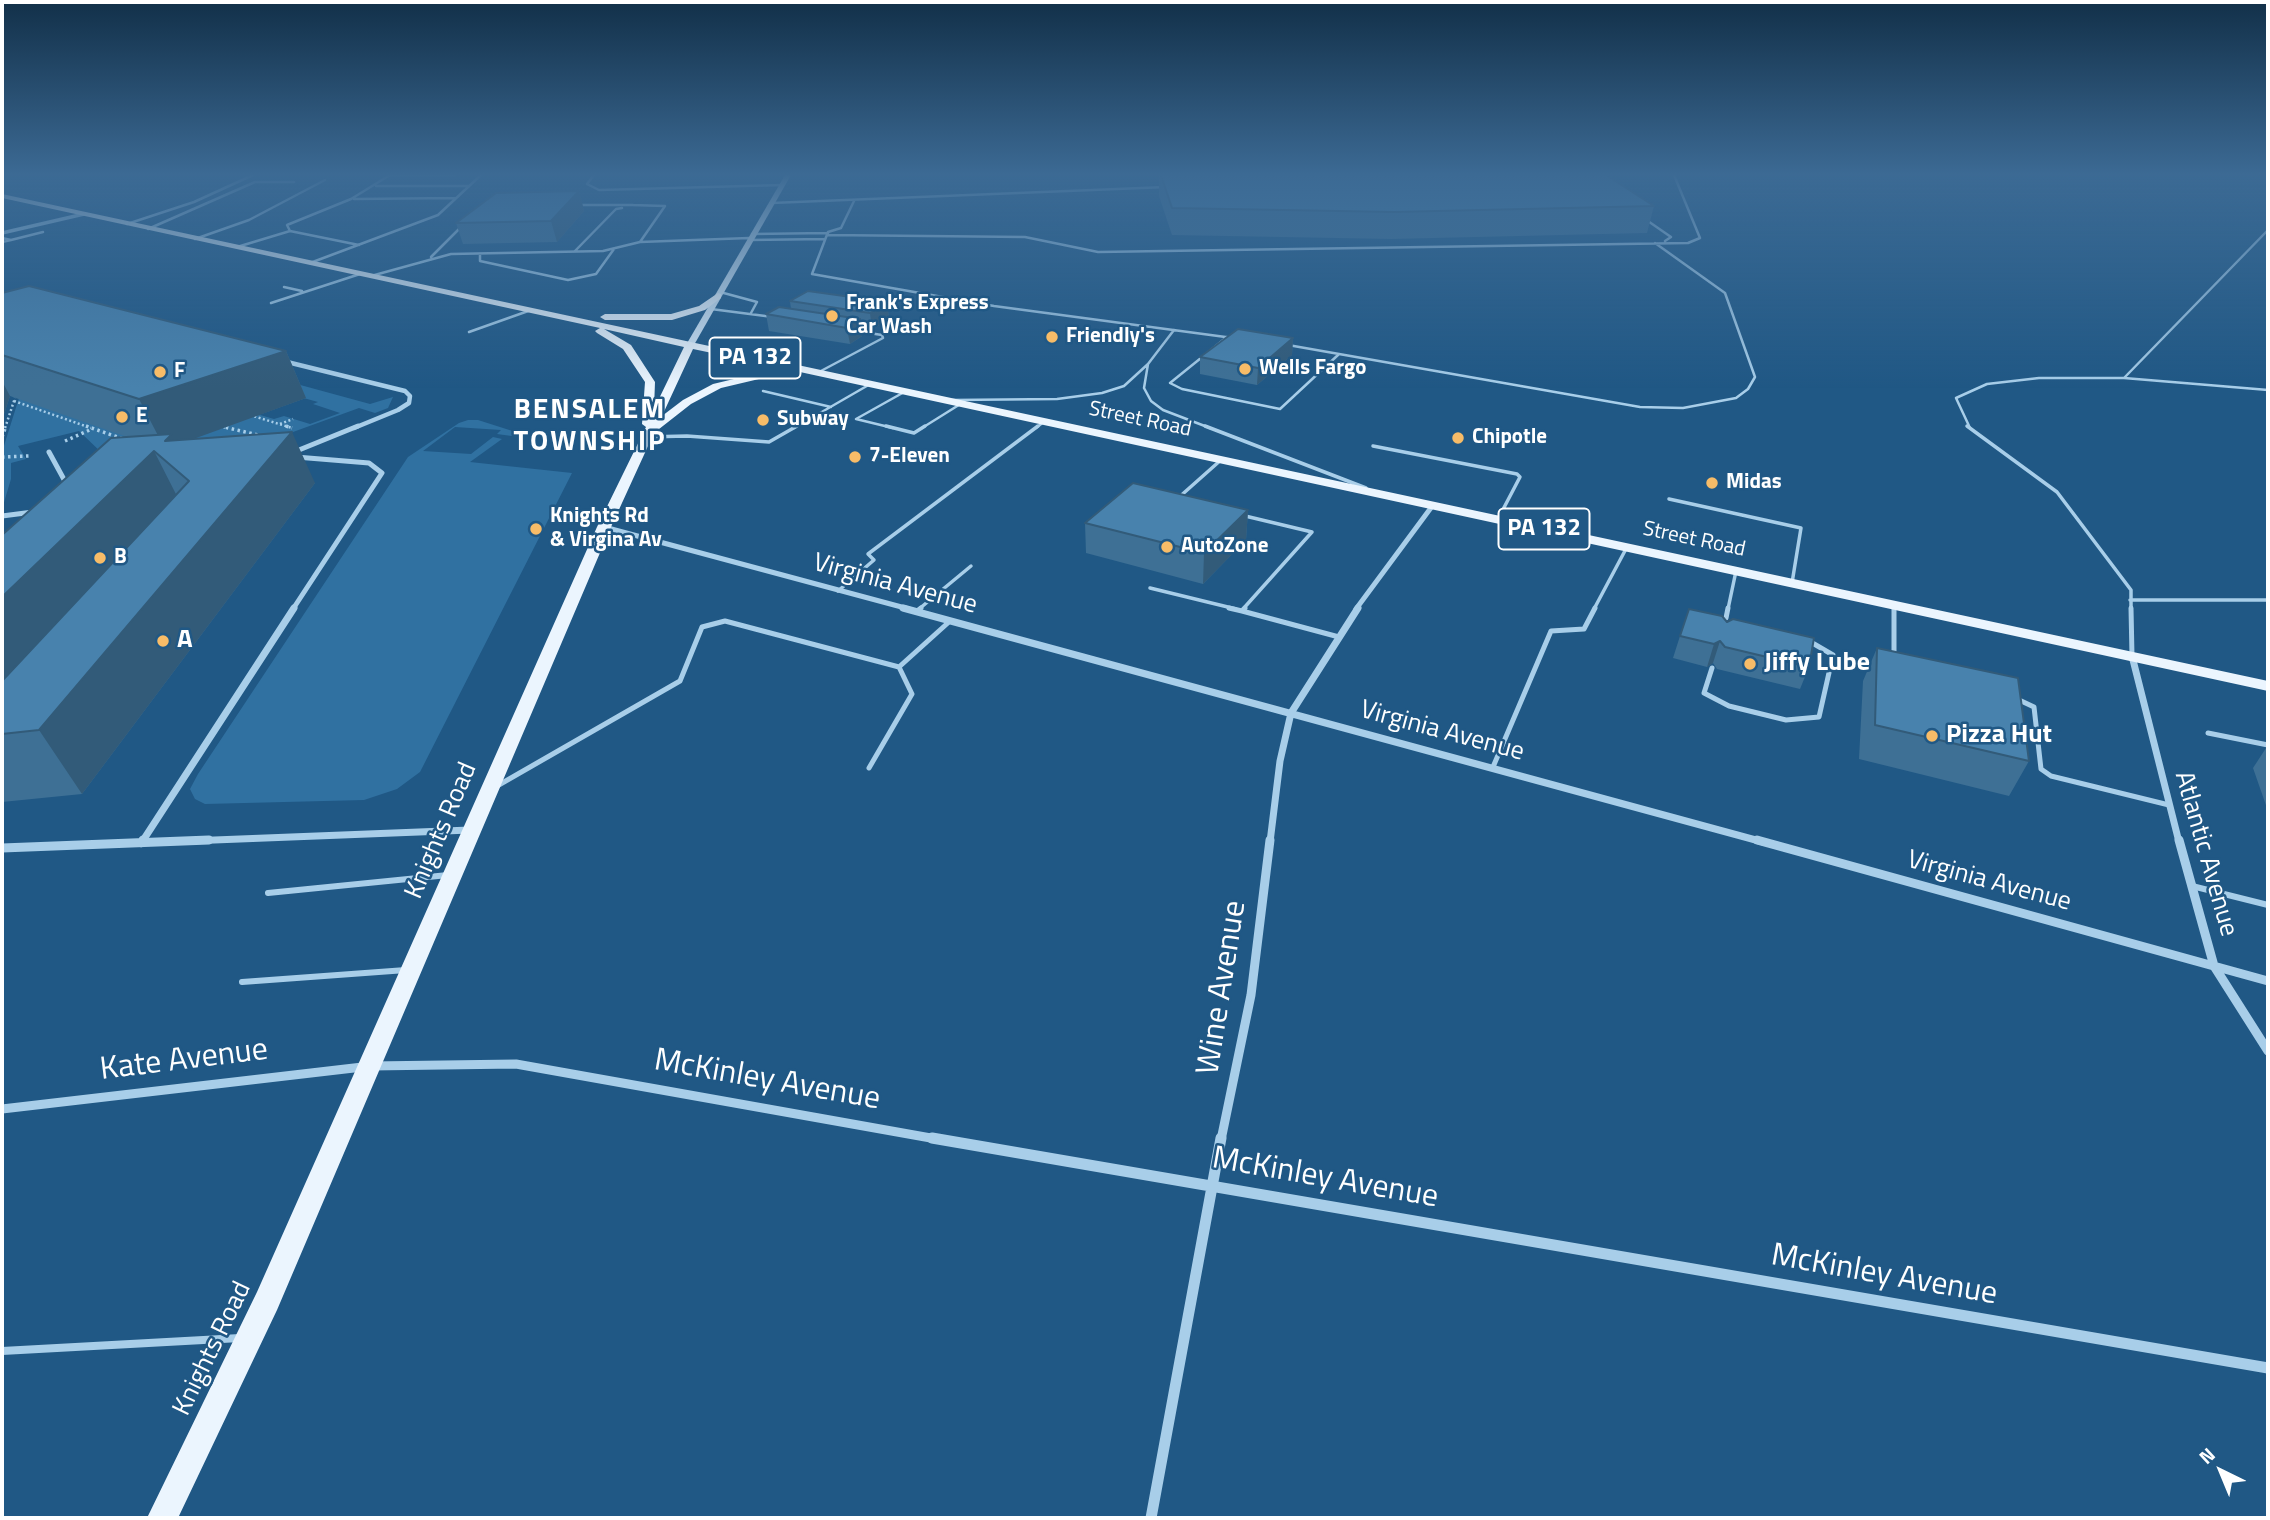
<!DOCTYPE html>
<html>
<head>
<meta charset="utf-8">
<style>
  body { margin:0 }
  #map { position:relative; width:2270px; height:1520px; overflow:hidden; background:#205885; font-family:"Titillium Web",sans-serif }
  canvas { display:block }
  .frame { position:absolute; inset:0; border:4px solid #fff; pointer-events:none }
  .north { position:absolute; left:2186px; top:1436px; width:70px; height:70px; -webkit-text-stroke:5px #205885; paint-order:stroke; rotate:317deg; font-size:19px; font-weight:700; line-height:28px; text-align:center; color:#fff }
  .north::after { content:''; display:block; margin:auto; width:24px; height:32px; background:#fff; clip-path:polygon(50% 0,100% 100%,50% 72%,0 100%) }
</style>
</head>
<body>
<div id="map">
<canvas width="2270" height="1520"></canvas>
<div class="frame"></div>
<div class="north">N</div>
</div>
<script>
const c = document.querySelector('canvas').getContext('2d');
c.lineJoin = 'round';
function paint(path, color) {
  c.fillStyle = color;
  c.fill(path, 'evenodd');
}
function shape(rows) {
  const path = new Path2D();
  for (const r of rows) {
    path.moveTo(r[0], r[1]);
    for (let i = 2; i < r.length; i += 2) path.lineTo(r[i], r[i + 1]);
  }
  return path;
}
function stroke(path, color, width, dash) {
  c.strokeStyle = color;
  c.lineWidth = width;
  c.lineCap = dash ? 'butt' : 'round';
  c.setLineDash(dash || []);
  c.stroke(path);
}
function label(font, color, halo, rows, align = 'center') {
  c.font = font + ' "Titillium Web",sans-serif';
  c.lineWidth = 5;
  c.setLineDash([]);
  c.textBaseline = 'middle';
  c.strokeStyle = halo;
  c.fillStyle = color;
  for (const [text, x, y, turn = 0] of rows) {
    c.save();
    c.translate(x, y);
    c.rotate((+turn || 0) * Math.PI / 180);
    c.textAlign = isNaN(turn) ? turn : align;
    if (halo) c.strokeText(text, 0, 0);
    c.fillText(text, 0, 0);
    c.restore();
  }
}
const green = shape([
  [45,317,67,322,49,327,52,329,73,323,370,404,393,397,388,408,375,413,359,408,271,440,285,446,249,455,251,445,109,465,104,455,79,431,18,446,26,459,11,463,11,479,2,509,2,452,30,363,8,366,10,360,2,361,2,330],
  [53,329,318,402,313,404,340,413,310,424,284,416,274,419,7,342],
  [468,420,478,420,525,435,519,437,497,434,501,430,455,427,423,451,471,454,493,437,502,439,470,462,572,473,420,772,397,789,364,800,205,804,195,799,190,789,198,774,408,457,459,423]
]);
const pathFar1 = shape([
  [14,401,91,428],
  [250,415,292,428],
  [280,424,293,419],
  [219,426,227,428],
  [5,428,15,398]
]);
const path = shape([
  [86,426,123,439],
  [220,426,258,435],
  [286,426,292,428],
  [2,437,6,426],
  [65,441,92,429],
  [2,457,29,456]
]);
const laneFar4 = shape([
  [594,175,587,184,599,190,782,185],
  [376,186,469,186],
  [354,199,456,198],
  [854,201,841,228,828,232,812,274,994,306,1233,338],
  [771,203,1166,187],
  [576,205,633,205],
  [632,205,665,206,640,242],
  [1645,219,1671,237,1665,241],
  [127,224,194,202,253,175],
  [148,229,255,182,294,182],
  [290,231,287,225,351,199,390,175,455,175],
  [752,234,828,233],
  [827,235,1025,237,1098,252,1688,243,1700,238,1674,175],
  [2,238,11,240,2,242],
  [195,239,249,220,325,180],
  [11,240,43,232],
  [749,240,825,239],
  [237,247,290,231,359,245],
  [575,251,616,209,622,208],
  [480,254,480,261,568,280,596,274,614,249],
  [431,257,463,225],
  [310,263,438,215,481,175],
  [371,276,451,254,603,251,640,242,749,238],
  [284,287,302,291],
  [720,292,757,302,751,313],
  [271,303,360,274],
  [711,309,773,317],
  [469,332,531,310],
  [1227,337,1170,383,1182,389,1280,409,1338,355],
  [1288,345,1640,407,1683,408,1736,398,1748,389,1755,377,1725,293,1655,243],
  [1148,364,1144,388,1151,401,1163,410,1210,428],
  [819,372,883,338,882,335,856,331],
  [2124,378,2268,230],
  [763,391,831,407],
  [952,400,1057,399,1102,393,1124,386,1148,364,1174,330],
  [794,428,872,383],
  [893,428,856,419,906,391],
  [922,428,962,403],
  [1036,428,1045,421],
  [1970,428,1956,398,1987,384,2039,378,2124,378,2268,390]
]);
const laneFar3 = shape([
  [886,426,914,433,925,426],
  [1205,426,1366,488],
  [1967,426,2057,492,2131,590,2131,609],
  [645,437,687,436,769,442,797,426],
  [1373,446,1517,474,1520,477,1498,519],
  [1177,499,1222,459],
  [1669,499,1801,528,1792,583],
  [1241,515,1312,532,1243,609],
  [1150,588,1236,609],
  [838,591,874,560,868,554,1038,426],
  [2130,600,2268,600],
  [1894,605,1894,609],
  [919,609,971,566],
  [1594,609,1627,547],
  [1728,609,1736,571]
]);
const laneFar2 = shape([
  [1229,608,1242,611],
  [1245,608,1242,611,1339,637],
  [1894,608,1894,658],
  [2131,608,2132,656],
  [916,612,921,608],
  [1726,618,1728,608],
  [1712,668,1704,693,1729,706,1786,720,1819,717,1833,655,1809,641],
  [2017,699,2034,707,2041,769,2051,776,2169,805],
  [2208,733,2268,745],
  [1493,767,1551,631,1584,629,1595,608],
  [869,768,912,694,899,667],
  [497,786,680,681,702,627,725,621,899,667,950,621]
]);
const laneFar1 = shape([
  [2192,886,2268,905],
  [268,893,448,875],
  [242,982,406,970]
]);
const lane = shape([
  [2,1351,240,1338]
]);
const streetFar5 = shape([
  [2,233,84,214]
]);
const streetFar4 = shape([
  [283,361,405,391,410,396,409,403,398,410,354,428]
]);
const streetFar3 = shape([
  [49,452,67,485],
  [294,452,358,426],
  [2,516,33,512],
  [604,527,909,609],
  [293,609,382,473,369,463,296,457],
  [1356,609,1433,505]
]);
const streetFar2 = shape([
  [903,608,1763,842],
  [2132,656,2179,842],
  [142,842,294,608],
  [163,842,470,830],
  [1270,842,1280,761,1291,713,1358,608]
]);
const streetFar1 = shape([
  [1757,840,2268,981],
  [2179,840,2214,966,2268,1051],
  [141,843,143,840],
  [2,848,209,840],
  [2,1109,371,1066,516,1064,942,1140],
  [1221,1140,1251,995,1270,840]
]);
const street = shape([
  [932,1138,2268,1368],
  [1151,1518,1221,1138]
]);
const secondary = shape([
  [785,175,791,175,694,345,687,347,686,345,785,175]
]);
const primary = shape([
  [2,194,2268,681,2268,691,800,372,796,376,759,379,721,388,691,404,654,433,611,527,277,1310,178,1518,147,1518,257,1292,597,527,646,427,642,424,645,382,623,349,597,333,595,331,600,328,2,198,2,194],
  [604,329,684,347,654,409,655,382,631,345,604,329],
  [693,349,793,370,759,373,713,384,683,400,662,416,693,349],
  [718,293,721,294,721,298,705,310,672,320,605,320,600,317,605,314,671,314,699,306,718,293]
]);
const wall = shape([
  [1159,175,1606,175,1654,206,1647,233,1391,239,1172,235,1159,196],
  [579,191,584,211,557,242,463,244,456,223],
  [2,293,286,351,306,398,195,438,315,483,82,794,2,802,2,535,127,437,10,396,2,420],
  [790,301,887,302,889,319,872,330,861,328,862,336,850,344,769,331,766,314,791,309],
  [1293,338,1292,355,1257,385,1200,374,1200,357],
  [1248,510,1246,540,1203,584,1086,553,1085,523],
  [1727,622,1809,667,1800,689,1717,669,1713,663,1707,667,1673,658,1680,636],
  [1877,648,2029,761,2009,796,1859,759,1863,681],
  [2268,745,2268,811,2253,768]
]);
const shadedWall = shape([
  [579,191,584,211,557,242,551,221],
  [887,302,889,319,872,330,870,313],
  [860,319,862,336,850,344,847,328],
  [1293,338,1292,355,1257,385,1258,368],
  [286,351,306,398,177,445,189,481,165,449,139,399],
  [2,381,10,396,2,420],
  [292,432,315,483,82,794,39,730],
  [154,451,181,504,2,698,2,597],
  [1248,510,1246,540,1203,584,1204,553],
  [1720,641,1713,663,1707,667,1714,644]
]);
const building = shape([
  [1161,175,1606,175,1654,206,1394,212,1172,208,1161,175],
  [579,191,551,221,456,223,496,193,579,191],
  [29,286,286,351,139,399,2,355,2,293,29,286],
  [808,291,887,302,870,313,790,301,808,291],
  [779,307,860,319,847,328,766,314,779,307],
  [1238,329,1293,338,1258,368,1200,357,1238,329],
  [292,432,39,730,2,734,2,681,189,481,154,451,2,597,2,535,111,438,172,434,165,441,292,432],
  [1133,483,1248,510,1204,553,1085,523,1133,483],
  [1689,609,1722,616,1727,622,1733,619,1814,638,1809,667,1725,647,1720,641,1714,644,1680,636,1689,609],
  [1877,648,2018,678,2029,761,1875,725,1877,648]
]);
const markers = [
  [832,316,7,"#f7bc68"],
  [1052,337,7,"#f7bc68"],
  [1245,369,7,"#f7bc68"],
  [160,372,7,"#f7bc68"],
  [122,417,7,"#f7bc68"],
  [763,420,7,"#f7bc68"],
  [1458,438,7,"#f7bc68"],
  [855,457,7,"#f7bc68"],
  [1712,483,7,"#f7bc68"],
  [536,529,7,"#f7bc68"],
  [1167,547,7,"#f7bc68"],
  [100,558,7,"#f7bc68"],
  [163,641,7,"#f7bc68"],
  [1750,664,7,"#f7bc68"],
  [1932,736,7,"#f7bc68"]
];
const farPoinames = [
  ["Frank's Express",846,304],
  ["Car Wash",846,328],
  ["Friendly's",1066,337],
  ["Wells Fargo",1259,369],
  ["F",174,372],
  ["E",136,417],
  ["Subway",777,420],
  ["Chipotle",1472,438],
  ["7-Eleven",869,457],
  ["Midas",1726,483],
  ["Knights Rd",550,517],
  ["& Virgina Av",550,541],
  ["AutoZone",1181,547],
  ["B",114,558]
];
const farStreetnames = [
  ["Street Road",1140,420,12],
  ["Street Road",1694,540,12]
];
const shields = [
  [755,358,91],
  [1544,529,91]
];
const shieldNames = [
  ["PA 132",755,358],
  ["PA 132",1544,529]
];
const streetNames = [
  ["Virginia Avenue",895,585,15],
  ["Virginia Avenue",1442,732,15],
  ["Knights Road",442,831,-67],
  ["Atlantic Avenue",2205,854,74],
  ["Virginia Avenue",1989,882,15],
  ["Knights Road",213,1349,-64]
];
const poiNames = [
  ["A",177,641],
  ["Jiffy Lube",1764,664],
  ["Pizza Hut",1946,736]
];
const farDistrictnames = [
  ["BENSALEM",590,411],
  ["TOWNSHIP",590,443]
];
const nearStreetnames = [
  ["Wine Avenue",1223,988,-81],
  ["Kate Avenue",184,1061,-7],
  ["McKinley Avenue",767,1081,10],
  ["McKinley Avenue",1325,1179,10],
  ["McKinley Avenue",1884,1276,10]
];
paint(green, '#3071a1');
stroke(pathFar1, '#a8cee9', 2.5, [2, 2.5]);
stroke(path, '#a8cee9', 3.5, [2.5, 3.5]);
stroke(laneFar4, '#a8cee9', 2.5);
stroke(laneFar3, '#a8cee9', 3.5);
stroke(laneFar2, '#a8cee9', 5);
stroke(laneFar1, '#a8cee9', 6);
stroke(lane, '#a8cee9', 8);
stroke(streetFar5, '#a8cee9', 3.5);
stroke(streetFar4, '#a8cee9', 4.5);
stroke(streetFar3, '#a8cee9', 5);
stroke(streetFar2, '#a8cee9', 7);
stroke(streetFar1, '#a8cee9', 9);
stroke(street, '#a8cee9', 11);
paint(secondary, '#d3e7f7');
paint(primary, '#ebf5fe');
paint(wall, '#3e7095');
paint(shadedWall, '#325b79');
paint(building, '#4882ad');
stroke(building, '#325b79', 2);
const sky = c.createLinearGradient(0, 0, 0, 388);
sky.addColorStop(0, '#123049');
sky.addColorStop(0.45, '#3c6a94');
sky.addColorStop(1, '#3c6a9400');
c.fillStyle = sky;
c.fillRect(0, 0, 2270, 388);
for (const [x, y, r, color] of markers) {
  const dot = new Path2D();
  dot.arc(x, y, r, 0, 2 * Math.PI);
  c.fillStyle = color;
  c.fill(dot);
  stroke(dot, '#205885', 2.5);
}
label('bold 21px', '#fff', '#205885', farPoinames, 'left');
label('21px', '#fff', '#205885', farStreetnames);
for (const [x, y, w] of shields) {
  const box = new Path2D();
  box.roundRect(x - w / 2, y - 20.5, w, 41, 5);
  c.fillStyle = '#205885';
  c.fill(box);
  stroke(box, '#fff', 2);
}
label('bold 24px', '#fff', null, shieldNames);
label('26px', '#fff', '#205885', streetNames);
label('bold 26px', '#fff', '#205885', poiNames, 'left');
c.letterSpacing = '2px';
label('bold 28px', '#fff', '#205885', farDistrictnames);
c.letterSpacing = '0px';
label('32px', '#fff', '#205885', nearStreetnames);
</script>
</body>
</html>
